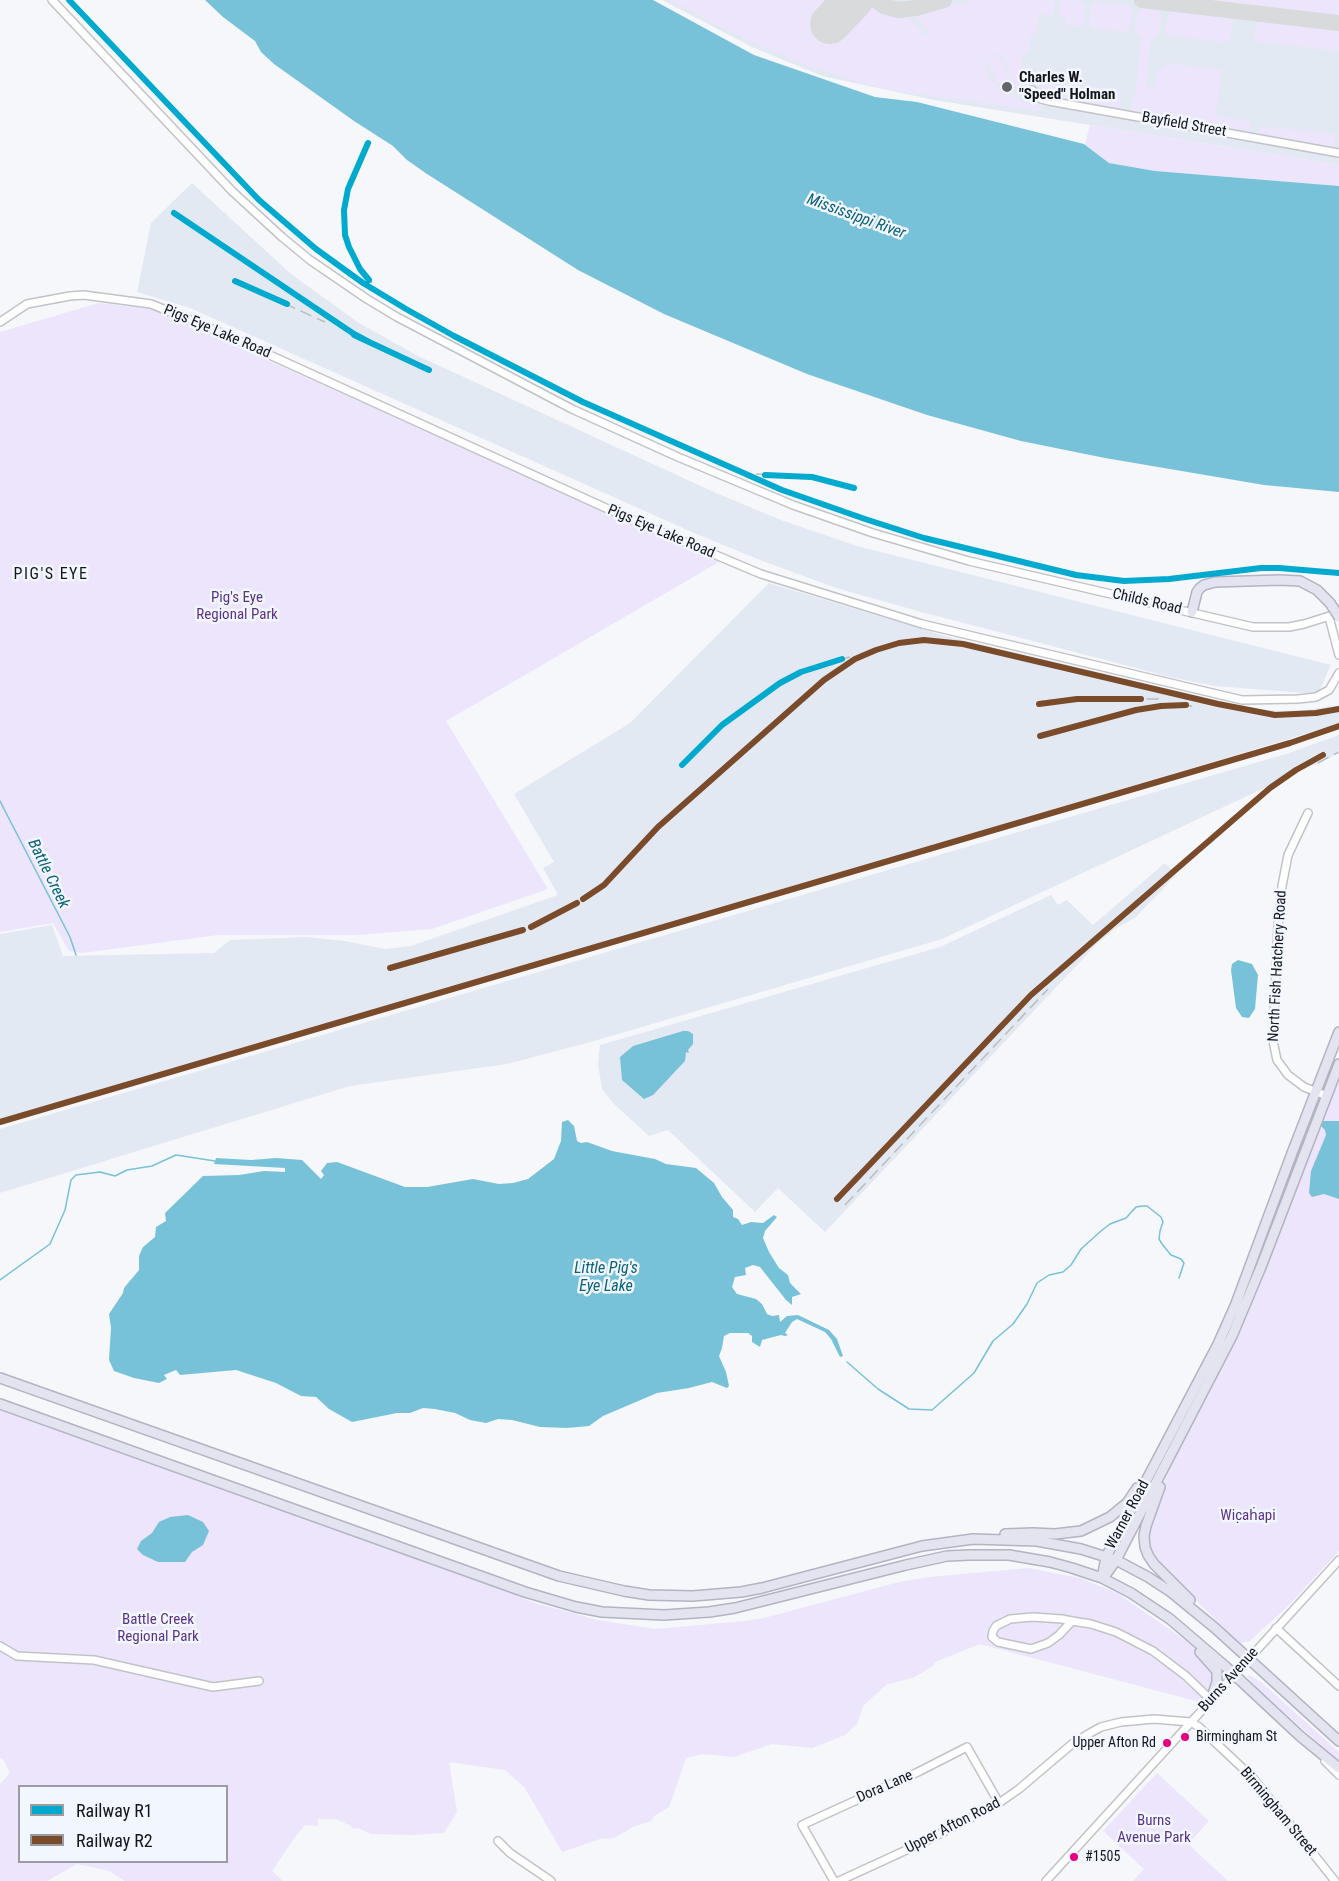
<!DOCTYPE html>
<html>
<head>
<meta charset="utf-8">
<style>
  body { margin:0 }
  #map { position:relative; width:1339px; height:1881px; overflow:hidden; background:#f5f7fb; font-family:"Roboto Condensed",sans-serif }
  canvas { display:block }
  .legend { position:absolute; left:18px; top:1785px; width:210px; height:78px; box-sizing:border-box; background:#f2f6fe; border:2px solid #999ca3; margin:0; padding:8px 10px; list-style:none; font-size:18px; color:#14161a }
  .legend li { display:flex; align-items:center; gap:12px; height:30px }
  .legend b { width:30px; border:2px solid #999ca3 }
</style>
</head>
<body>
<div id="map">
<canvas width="1339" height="1881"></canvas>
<ul class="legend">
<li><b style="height:8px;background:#00a9ce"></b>Railway R1</li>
<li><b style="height:8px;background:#7a4b2a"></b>Railway R2</li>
</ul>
</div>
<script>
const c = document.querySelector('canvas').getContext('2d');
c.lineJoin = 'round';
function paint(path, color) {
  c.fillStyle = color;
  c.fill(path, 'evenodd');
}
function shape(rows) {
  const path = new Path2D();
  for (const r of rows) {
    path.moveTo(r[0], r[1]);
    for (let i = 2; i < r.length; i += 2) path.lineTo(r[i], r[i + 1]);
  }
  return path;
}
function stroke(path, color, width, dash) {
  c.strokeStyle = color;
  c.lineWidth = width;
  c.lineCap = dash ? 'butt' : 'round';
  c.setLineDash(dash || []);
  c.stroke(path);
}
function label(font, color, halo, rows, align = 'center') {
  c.font = font + ' "Roboto Condensed",sans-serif';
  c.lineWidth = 5;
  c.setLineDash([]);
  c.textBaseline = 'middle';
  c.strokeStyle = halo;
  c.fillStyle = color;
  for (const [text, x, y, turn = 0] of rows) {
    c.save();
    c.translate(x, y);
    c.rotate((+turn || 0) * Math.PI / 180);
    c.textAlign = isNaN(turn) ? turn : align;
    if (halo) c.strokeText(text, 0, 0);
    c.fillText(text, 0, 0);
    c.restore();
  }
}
const built = shape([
  [662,0,1339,0,1339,165,934,100,822,76,752,47],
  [192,183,291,274,359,323,418,356,716,493,781,520,857,546,1331,665,1318,694,1214,686,1170,677,914,610,836,588,760,560,694,533,190,308,137,292,151,223],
  [769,583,945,636,1250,708,1279,711,1307,710,1339,705,1339,724,805,884,0,1119,0,934,52,925,63,956,214,953,230,940,306,937,345,941,385,949,411,946,558,895,543,868,554,862,514,794,630,723],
  [1339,735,1339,753,942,939,594,1041,507,1064,350,1086,0,1193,0,1129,1289,753],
  [1165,863,1176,875,1136,917,1113,930,1096,945,825,1232,778,1188,755,1212,668,1130,649,1136,614,1104,602,1089,598,1064,600,1045,940,947,1051,895,1058,905,1067,900,1093,925]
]);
const green = shape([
  [672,0,835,0,821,15,840,34,869,5,888,16,910,18,927,36,930,33,916,16,972,0,1055,0,1053,16,1039,14,1036,34,1031,34,1028,53,1023,53,1019,78,1024,81,1018,90,1011,89,1008,86,1009,71,1003,57,998,54,990,55,985,63,987,76,997,85,1023,102,1041,107,1040,111,881,88,802,64,720,27],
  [1061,0,1079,0,1085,4,1083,23,1080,26,1065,25,1066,18,1059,17],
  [1200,0,1339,0,1339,16],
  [1097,2,1127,6,1130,8,1132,12,1129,31,1127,32,1092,28,1089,23,1091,6],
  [1143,8,1157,9,1161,16,1158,35,1151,40,1146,86,1155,87,1158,69,1165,68,1166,63,1221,70,1216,116,1251,122,1250,132,1132,112,1133,97,1135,97,1141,37,1135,32,1138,12],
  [1172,11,1233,18,1230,39,1225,42,1165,35,1167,17],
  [1261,21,1339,30,1339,51,1254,41,1256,27],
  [993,55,999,57,1004,63,1008,77,1006,87,996,82,995,73,989,69,987,65,988,59],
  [1059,83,1121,90,1120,103,1118,109,1046,96,1042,84,1058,86],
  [1090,125,1339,165,1339,186,1155,171,1109,163,1085,144],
  [1259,126,1275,129,1276,127,1336,135,1333,148,1258,133],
  [99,303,153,309,719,562,446,721,548,889,432,929,357,935,218,935,82,953,69,951,53,923,0,932,0,332],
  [1339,1073,1339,1551,1292,1602,1250,1641,1240,1643,1154,1560,1144,1534,1176,1453,1243,1321],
  [0,1401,354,1529,535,1603,598,1620,655,1629,745,1621,764,1618,899,1582,930,1577,1028,1568,1080,1578,1117,1593,1195,1647,1213,1667,1223,1693,1211,1705,980,1644,935,1662,934,1665,915,1677,886,1685,863,1706,857,1724,845,1735,812,1748,772,1744,734,1757,702,1754,686,1758,669,1807,654,1816,651,1821,633,1827,614,1838,600,1839,562,1852,525,1788,505,1770,449,1762,457,1812,444,1833,412,1835,371,1834,358,1828,352,1829,351,1826,336,1819,318,1819,318,1826,305,1825,293,1840,272,1871,283,1881,125,1881,109,1871,77,1864,47,1881,0,1881,0,1784,10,1773,3,1759,0,1758],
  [20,1786,226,1786,226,1862,20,1862],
  [1249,1675,1261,1682,1339,1752,1339,1761,1259,1690,1247,1676],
  [1157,1773,1209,1821,1188,1844,1228,1881,1133,1881,1144,1869,1103,1831]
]);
const water = shape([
  [205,0,653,0,754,55,875,97,917,102,1084,144,1109,163,1155,171,1339,186,1339,492,1264,485,1105,458,1021,441,927,415,807,374,664,314,578,270,427,174,407,160,393,146,354,121,274,64,261,52,255,41,223,17],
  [1238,960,1252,964,1258,975,1255,1009,1249,1018,1242,1017,1236,1008,1231,970,1232,964],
  [683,1031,688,1031,693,1034,693,1044,688,1050,689,1053,686,1052,685,1061,653,1095,644,1099,622,1080,620,1057,633,1046],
  [568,1120,574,1126,577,1141,581,1143,587,1142,612,1151,655,1159,666,1164,696,1168,714,1183,722,1197,733,1210,733,1217,738,1219,742,1225,751,1222,763,1223,774,1215,777,1217,765,1231,763,1238,769,1252,779,1268,788,1275,790,1283,801,1294,792,1297,792,1305,786,1300,760,1267,753,1265,745,1268,746,1275,735,1277,732,1287,737,1294,756,1299,762,1304,767,1314,772,1316,779,1315,780,1322,787,1316,798,1315,829,1330,837,1339,843,1356,840,1357,831,1339,825,1332,797,1319,792,1322,785,1333,788,1335,785,1336,781,1335,762,1340,760,1347,752,1342,752,1336,748,1333,730,1333,724,1336,722,1348,719,1356,726,1372,729,1386,727,1388,712,1382,689,1388,657,1393,603,1416,589,1426,567,1428,540,1427,512,1420,498,1419,486,1423,470,1420,455,1413,435,1409,423,1408,410,1413,397,1413,352,1422,329,1409,316,1397,301,1396,276,1383,236,1370,180,1375,176,1370,164,1375,167,1379,159,1383,134,1378,114,1371,109,1360,111,1328,109,1314,123,1293,124,1288,139,1270,139,1256,143,1247,155,1237,156,1227,166,1221,165,1213,203,1176,239,1175,264,1171,285,1172,285,1168,214,1164,216,1158,251,1160,276,1158,302,1160,321,1179,324,1175,321,1171,327,1163,337,1162,405,1187,427,1187,473,1179,499,1184,513,1183,528,1179,554,1159,561,1141,562,1122],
  [1323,1121,1339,1121,1339,1199,1324,1194,1312,1197,1309,1193,1311,1171,1326,1135,1325,1130,1321,1126],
  [188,1515,203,1522,209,1531,203,1545,192,1552,185,1562,158,1562,143,1555,137,1549,141,1541,152,1533,159,1522,170,1517]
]);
const stream = shape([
  [0,801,70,937,76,955],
  [0,1280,50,1244,65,1210,71,1180,76,1175,100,1172,115,1176,127,1170,152,1166,176,1155,215,1161],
  [847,1362,878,1389,909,1409,932,1410,974,1373,993,1341,1013,1324,1027,1304,1037,1283,1049,1275,1063,1272,1071,1265,1081,1249,1101,1231,1110,1224,1126,1218,1136,1207,1143,1206,1147,1206,1161,1217,1163,1222,1160,1231,1159,1239,1162,1244,1171,1255,1181,1259,1184,1263,1179,1278]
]);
const taxiway = shape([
  [876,0,884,6,898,10,916,8,944,0],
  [1142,0,1339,23]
]);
const runway = shape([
  [830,24,853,0]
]);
const minor = shape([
  [52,0,232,191,282,237,310,260,367,299,397,317,572,409,678,457,793,505,873,533,969,561,1253,627,1289,627,1304,624,1339,613],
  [1032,90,1041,99,1049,101,1339,153],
  [0,322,27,304,70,296,84,295,151,304,217,331,630,519,761,574,922,624,1242,700,1298,699,1316,697,1329,690,1339,673],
  [1329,617,1339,655],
  [1308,813,1288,855,1282,886,1278,926,1273,1041,1277,1060,1288,1075,1304,1087,1327,1096],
  [1072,1621,1059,1635,1048,1643,1031,1649,998,1642,992,1637,993,1631,996,1626,1010,1619,1033,1617,1062,1619,1072,1621,1091,1624,1116,1632,1153,1651,1186,1676,1211,1700],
  [1276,1628,1339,1686],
  [0,1646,17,1656,94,1660,213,1687,259,1681],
  [1325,1761,1339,1775],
  [498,1841,510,1853,551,1881],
  [834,1881,802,1825,918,1772,967,1747,999,1803],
  [839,1881,926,1841,999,1803,1019,1789,1072,1744,1090,1733,1101,1727,1121,1722,1154,1719,1191,1722,1199,1727,1253,1778,1335,1881],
  [1046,1881,1339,1560]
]);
const highway = shape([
  [1192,612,1197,592,1200,588,1204,585,1215,582,1280,580,1300,581,1317,590,1330,603],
  [0,1378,559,1576,624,1591,649,1595,693,1596,741,1592,762,1588,922,1546,973,1539,1037,1541,1081,1549,1116,1560,1148,1577,1171,1592,1215,1628,1339,1741],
  [0,1404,525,1592,576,1607,602,1612,664,1615,709,1612,735,1608,906,1565,947,1556,969,1555,1009,1555,1050,1562,1072,1568,1102,1578,1131,1593,1170,1619,1225,1666,1300,1736,1339,1768],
  [1160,1487,1146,1526,1144,1536,1145,1547,1148,1555,1154,1564,1190,1600],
  [1005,1534,1033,1533,1055,1534,1081,1531,1110,1517,1127,1503,1137,1488],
  [1104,1577,1116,1560,1232,1336,1261,1267,1339,1064],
  [1102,1578,1106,1557,1218,1344,1235,1306,1292,1153,1339,1032],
  [1200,1652,1217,1671,1217,1682,1211,1700]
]);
const rail = shape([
  [69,0,259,200,316,249,363,283,406,309,454,336,583,402,662,437,782,490,865,519,924,538,1076,575,1124,581,1169,579,1261,568,1279,568,1339,573],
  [344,207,351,180,368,143],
  [174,213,354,334,369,342],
  [344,225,349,247,354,258,372,283],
  [235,281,325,322],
  [363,339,429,370],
  [756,474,812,477,854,488],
  [1039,704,1077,699,1161,699],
  [1040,736,1136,710,1161,706,1198,706],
  [1318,763,1339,752],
  [682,765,722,725,780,683,801,672,824,663,850,657],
  [583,899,604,885,658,827,824,680,855,659,876,650,899,643,924,640,963,644,1218,704,1275,715,1316,713,1339,709],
  [531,927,577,903],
  [390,968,523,930],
  [837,1199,1031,995,1270,788,1296,770,1323,755],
  [845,1205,1048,989]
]);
const highwayBridge = shape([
  [1330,603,1339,617]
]);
const rail1 = shape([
  [69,0,259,200,316,249,363,283,406,309,454,336,583,402,662,437,782,490,865,519,924,538,1076,575,1124,581,1169,579,1261,568,1279,568,1339,573],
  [368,143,348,189,344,210,345,235,349,247,360,269,369,280],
  [174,213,354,334,369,342],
  [235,281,287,304],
  [354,335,429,370],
  [765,475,812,477,854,488],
  [682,765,722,725,780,683,801,672,842,659]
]);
const rail2 = shape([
  [1039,704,1077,699,1141,699],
  [1040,736,1136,710,1161,706,1186,705],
  [583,899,604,885,658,827,824,680,855,659,876,650,899,643,924,640,963,644,1218,704,1275,715,1316,713,1339,709],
  [531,927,577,903],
  [390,968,523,930],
  [0,1122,1290,743,1339,726],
  [837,1199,1031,995,1270,788,1296,770,1323,755]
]);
const markers = [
  [1007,87,6,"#636569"],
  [1185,1737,5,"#e5007d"],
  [1167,1743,5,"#e5007d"],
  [1074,1857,5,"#e5007d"]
];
const busNames = [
  ["Birmingham St",1196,1737],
  ["Upper Afton Rd",1156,1743,"right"],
  ["#1505",1085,1857]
];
const poiNames = [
  ["Charles W.",1019,78],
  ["\"Speed\" Holman",1019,95]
];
const streetNames = [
  ["Bayfield Street",1184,125,10],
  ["Pigs Eye Lake Road",217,332,23],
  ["Pigs Eye Lake Road",661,532,23],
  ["Childs Road",1147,602,13],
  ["North Fish Hatchery Road",1278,966,-87],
  ["Warner Road",1128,1515,-62],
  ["Burns Avenue",1229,1680,-48],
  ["Dora Lane",885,1787,-24],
  ["Birmingham Street",1278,1812,50],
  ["Upper Afton Road",953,1826,-27]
];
const parkNames = [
  ["Pig's Eye",237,598],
  ["Regional Park",237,615],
  ["Wic̣aḣapi",1248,1516],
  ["Battle Creek",158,1620],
  ["Regional Park",158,1637],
  ["Burns",1154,1821],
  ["Avenue Park",1154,1838]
];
const waterNames = [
  ["Mississippi River",856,217,20],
  ["Battle Creek",48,874,64],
  ["Little Pig's",606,1269],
  ["Eye Lake",606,1287]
];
const neighbourhoodNames = [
  ["PIG'S EYE",51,575]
];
paint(built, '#e3e9f2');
paint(green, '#ece5fc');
paint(water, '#78c2d9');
stroke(stream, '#78c2d9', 1.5);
stroke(taxiway, '#d8dadc', 16);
stroke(runway, '#d8dadc', 40);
stroke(minor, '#c1c3c7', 10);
stroke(highway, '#b2b4c2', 12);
stroke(minor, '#fefefe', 7);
stroke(highway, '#e4e4f0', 9);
stroke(rail, '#bbbcbd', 1.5, [12, 6]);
stroke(highwayBridge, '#b2b4c2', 12, []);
stroke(highwayBridge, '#e4e4f0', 9);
stroke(rail1, '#00a9ce', 6);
stroke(rail2, '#7a4b2a', 6);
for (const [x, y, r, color] of markers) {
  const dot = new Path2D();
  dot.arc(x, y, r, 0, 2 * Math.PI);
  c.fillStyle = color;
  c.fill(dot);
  stroke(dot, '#f2f6fe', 2);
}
label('14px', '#14161a', '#f2f6fe', busNames, 'left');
label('bold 15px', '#14161a', '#f2f6fe', poiNames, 'left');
label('15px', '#14161a', '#f2f6fe', streetNames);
label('15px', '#5a3387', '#f2f6fe', parkNames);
label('italic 16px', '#096277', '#f2f6fe', waterNames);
c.letterSpacing = '1.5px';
label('16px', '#14161a', '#f2f6fe', neighbourhoodNames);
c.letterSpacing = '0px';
</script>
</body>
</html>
